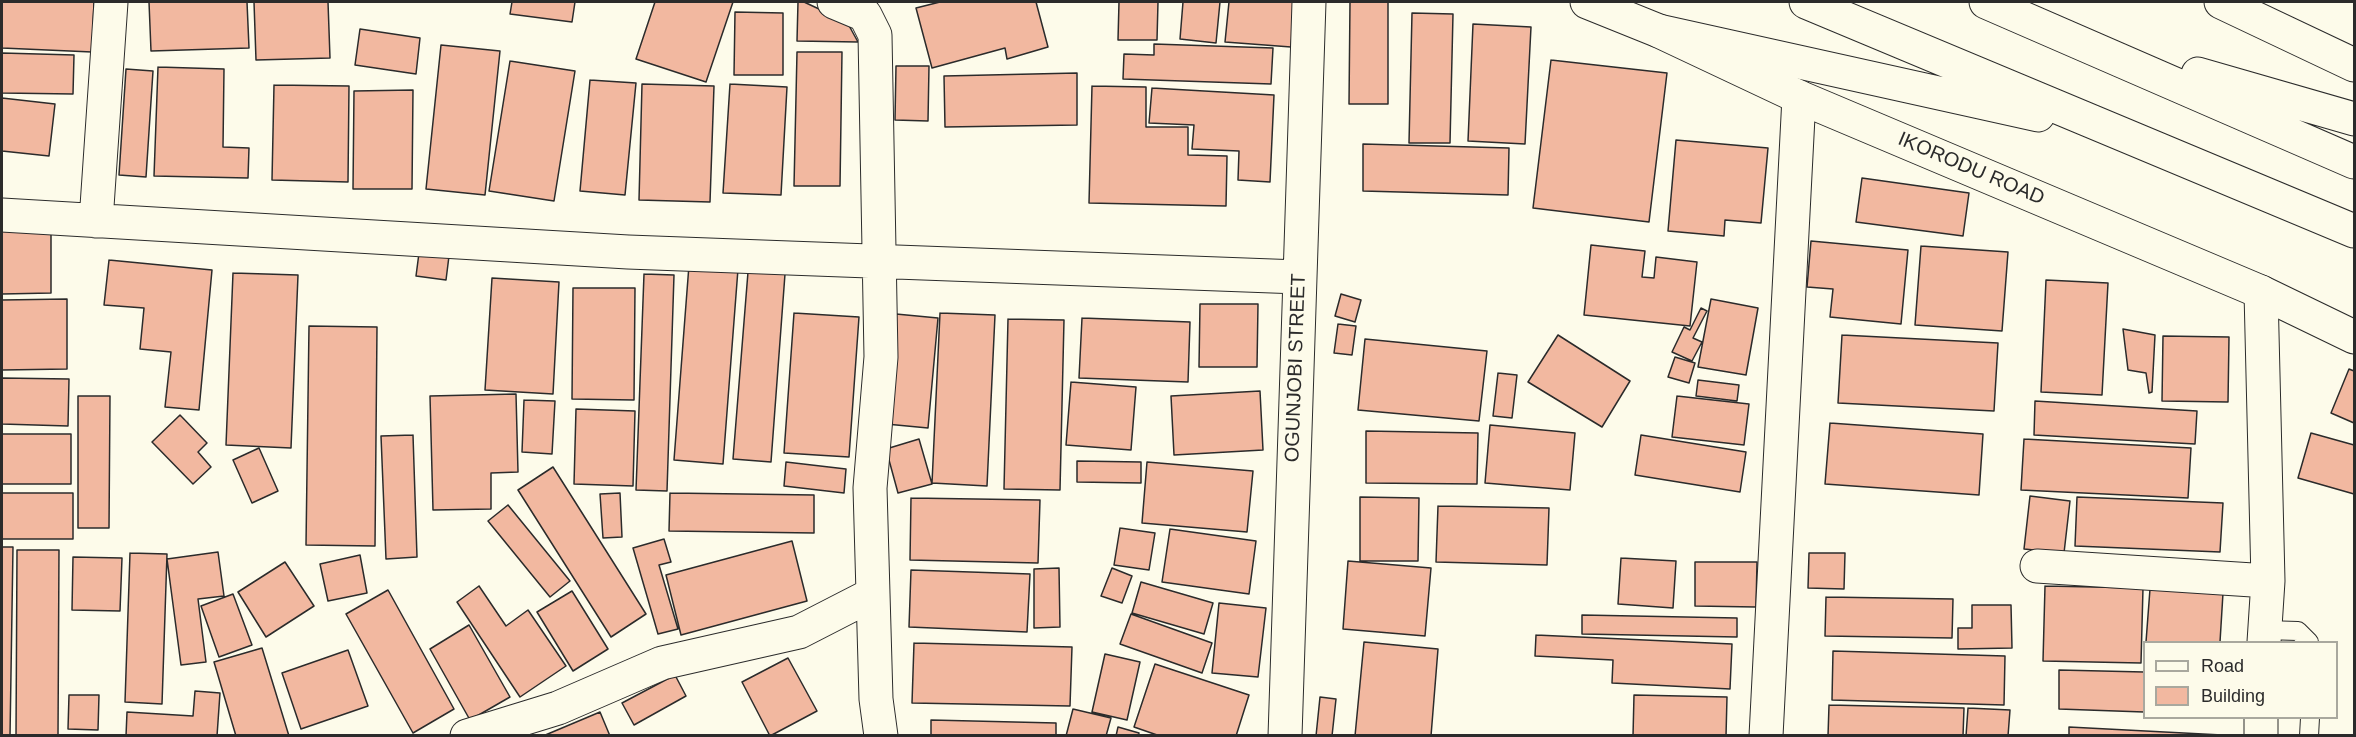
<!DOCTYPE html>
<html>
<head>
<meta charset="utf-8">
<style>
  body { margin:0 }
  #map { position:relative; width:2356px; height:737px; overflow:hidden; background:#fdfbea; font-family:Helvetica,sans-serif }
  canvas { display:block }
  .frame { position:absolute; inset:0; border:3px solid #2b2b2b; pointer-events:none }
  .legend { position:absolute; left:2143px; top:641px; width:195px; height:78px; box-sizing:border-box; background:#fdfbea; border:2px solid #a9a89e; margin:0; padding:8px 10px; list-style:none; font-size:18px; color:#2b2b2b }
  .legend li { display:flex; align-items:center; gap:12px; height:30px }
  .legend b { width:30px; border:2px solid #a9a89e }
</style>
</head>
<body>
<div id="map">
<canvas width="2356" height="737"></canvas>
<div class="frame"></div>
<ul class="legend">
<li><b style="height:8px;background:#fdfbea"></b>Road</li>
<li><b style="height:16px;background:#f2b8a0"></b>Building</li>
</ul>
</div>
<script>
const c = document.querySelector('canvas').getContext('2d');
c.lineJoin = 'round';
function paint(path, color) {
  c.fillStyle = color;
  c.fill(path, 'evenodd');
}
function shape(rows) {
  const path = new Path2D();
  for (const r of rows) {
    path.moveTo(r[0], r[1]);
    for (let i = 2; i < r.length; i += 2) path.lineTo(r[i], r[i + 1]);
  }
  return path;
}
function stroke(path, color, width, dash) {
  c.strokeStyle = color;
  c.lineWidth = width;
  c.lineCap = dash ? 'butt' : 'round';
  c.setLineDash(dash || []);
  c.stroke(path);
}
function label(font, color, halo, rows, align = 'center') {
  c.font = font + ' Helvetica,sans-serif';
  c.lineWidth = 4.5;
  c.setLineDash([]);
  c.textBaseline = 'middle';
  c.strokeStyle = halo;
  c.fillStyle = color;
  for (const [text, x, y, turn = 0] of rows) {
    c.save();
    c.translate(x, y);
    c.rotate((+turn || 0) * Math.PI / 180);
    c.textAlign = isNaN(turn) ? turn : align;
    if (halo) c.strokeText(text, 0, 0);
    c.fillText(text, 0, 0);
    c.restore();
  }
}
const building = shape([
  [2,2,94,2,92,52,2,48,2,2],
  [149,2,247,2,249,48,151,51,149,2],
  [254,2,328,2,330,58,256,60,254,2],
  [512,2,575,2,572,22,510,14,512,2],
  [655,2,733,2,706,82,636,59,655,2],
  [798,2,804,2,847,22,858,42,797,41,798,2],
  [940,2,1036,2,1048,47,1007,59,1005,48,932,68,916,8,940,2],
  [1119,2,1158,2,1157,40,1118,40,1119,2],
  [1183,2,1220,2,1216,43,1180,39,1183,2],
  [1229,2,1295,2,1291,47,1225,42,1229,2],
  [1350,2,1388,2,1388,104,1349,104,1350,2],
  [735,12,783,13,783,75,734,75,735,12],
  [1412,13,1453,14,1450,143,1409,143,1412,13],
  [1473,24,1531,27,1525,144,1468,141,1473,24],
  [360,29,420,38,416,74,355,65,360,29],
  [1154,44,1273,48,1271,84,1123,79,1124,54,1154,55,1154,44],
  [441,45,500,51,485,195,426,189,441,45],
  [797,52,842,52,840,186,794,186,797,52],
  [2,53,74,55,73,94,2,93,2,53],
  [1551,60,1667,73,1649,222,1533,208,1551,60],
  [510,61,575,71,554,201,489,191,510,61],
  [896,66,929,66,928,121,895,120,896,66],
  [158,67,224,69,223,147,249,148,248,178,154,176,158,67],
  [126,69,153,71,146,177,119,175,126,69],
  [1077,73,1077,125,945,127,944,76,1077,73],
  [590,80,636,83,625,195,580,191,590,80],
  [642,84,714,86,710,202,639,200,642,84],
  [730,84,787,87,781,195,723,193,730,84],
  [274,85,349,86,348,182,272,180,274,85],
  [1092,86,1146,87,1146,127,1188,127,1188,155,1227,156,1226,206,1089,203,1092,86],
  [1152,88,1274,95,1270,182,1238,180,1239,151,1192,149,1194,125,1149,123,1152,88],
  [413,90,412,189,353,189,354,91,413,90],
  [2,98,55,104,49,156,2,151,2,98],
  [1676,140,1768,148,1761,223,1725,220,1724,236,1668,231,1676,140],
  [1363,144,1509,148,1508,195,1363,191,1363,144],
  [1862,178,1969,193,1963,236,1856,222,1862,178],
  [51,227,51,293,2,294,2,228,51,227],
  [1811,241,1908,250,1901,324,1830,317,1833,289,1807,287,1811,241],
  [1591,245,1645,251,1642,277,1654,278,1656,257,1697,262,1690,326,1584,315,1591,245],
  [1921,246,2008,252,2002,331,1915,325,1921,246],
  [419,253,449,256,446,280,416,276,419,253],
  [109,260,212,270,199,410,165,407,171,352,140,349,144,308,104,305,109,260],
  [689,265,738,269,723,464,674,460,689,265],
  [748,272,785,274,771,462,733,459,748,272],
  [233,273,298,275,291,448,226,445,233,273],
  [644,274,674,275,667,491,636,490,644,274],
  [492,278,559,282,553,394,485,390,492,278],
  [2046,280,2108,283,2102,395,2041,392,2046,280],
  [573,288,635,288,634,400,572,399,573,288],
  [1341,294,1361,300,1355,322,1335,316,1341,294],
  [67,299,67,369,2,370,2,300,67,299],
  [1711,299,1758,308,1746,375,1698,367,1711,299],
  [1200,304,1258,304,1257,367,1199,367,1200,304],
  [1701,308,1707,311,1693,338,1702,342,1692,361,1672,352,1684,327,1690,330,1701,308],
  [794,313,859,317,849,457,784,453,794,313],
  [940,313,995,315,987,486,932,483,940,313],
  [896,314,938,318,928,428,886,424,896,314],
  [1082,318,1190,322,1188,382,1079,378,1082,318],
  [1008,319,1064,320,1060,490,1004,489,1008,319],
  [1338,324,1356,326,1352,355,1334,353,1338,324],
  [309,326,377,327,375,546,306,545,309,326],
  [2123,329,2155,335,2152,392,2149,393,2146,373,2128,370,2123,329],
  [1558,335,1630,381,1602,427,1528,382,1558,335],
  [1842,335,1998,343,1994,411,1838,403,1842,335],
  [2163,336,2229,337,2228,402,2162,401,2163,336],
  [1365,339,1487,351,1479,421,1358,410,1365,339],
  [1675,357,1695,363,1689,383,1668,377,1675,357],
  [2349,369,2354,371,2354,423,2331,413,2349,369],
  [1498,373,1517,375,1512,418,1493,416,1498,373],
  [2,378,69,379,68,426,2,424,2,378],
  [1698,380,1739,385,1737,401,1696,396,1698,380],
  [1071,382,1136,387,1131,450,1066,445,1071,382],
  [1260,391,1263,450,1174,455,1171,396,1260,391],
  [516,394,518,472,491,473,491,509,433,510,430,396,516,394],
  [78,396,110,396,109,528,78,528,78,396],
  [1677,396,1749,404,1744,445,1672,437,1677,396],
  [524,400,555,401,552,454,522,452,524,400],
  [2035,401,2197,411,2195,444,2034,435,2035,401],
  [576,409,635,411,633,486,574,484,576,409],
  [180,415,207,443,198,452,211,467,193,484,152,442,180,415],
  [1830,423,1983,434,1979,495,1825,484,1830,423],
  [1490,425,1575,433,1570,490,1485,483,1490,425],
  [1366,431,1478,433,1477,484,1366,483,1366,431],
  [2311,433,2354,445,2354,494,2298,478,2311,433],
  [2,434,71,434,71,484,2,484,2,434],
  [413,435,417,557,386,559,381,436,413,435],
  [1641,435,1746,452,1740,492,1635,475,1641,435],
  [919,439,932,484,898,493,886,449,919,439],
  [2024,439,2191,448,2188,498,2021,490,2024,439],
  [259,448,278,491,252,503,233,460,259,448],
  [1077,461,1141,462,1141,483,1077,482,1077,461],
  [786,462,846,469,844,493,784,486,786,462],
  [1147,462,1253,471,1247,532,1142,523,1147,462],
  [553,467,646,614,611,637,518,490,553,467],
  [2,493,73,493,73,539,2,539,2,493],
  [620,493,622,537,603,538,600,494,620,493],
  [670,493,814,495,814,533,669,531,670,493],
  [2030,496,2070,501,2064,553,2024,549,2030,496],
  [1360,497,1419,498,1418,561,1360,561,1360,497],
  [2077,497,2223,503,2220,552,2075,546,2077,497],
  [911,498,1040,500,1038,563,910,560,911,498],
  [508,505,570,581,550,597,488,521,508,505],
  [1438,506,1549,508,1547,565,1436,562,1438,506],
  [1120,528,1155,533,1149,570,1114,565,1120,528],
  [1170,529,1256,541,1249,594,1162,582,1170,529],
  [664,539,671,562,659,565,678,629,658,634,633,548,664,539],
  [792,541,807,601,681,635,666,575,792,541],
  [2,547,13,547,10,736,2,736,2,547],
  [17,550,59,550,58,736,16,736,17,550],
  [218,552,224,596,198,599,206,662,181,665,167,559,218,552],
  [130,553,167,554,162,704,125,702,130,553],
  [1809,553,1845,553,1844,589,1808,588,1809,553],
  [360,555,367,593,328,601,320,564,360,555],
  [73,557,122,558,120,611,72,610,73,557],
  [1621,558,1676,561,1673,608,1618,604,1621,558],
  [1348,561,1431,568,1425,636,1343,629,1348,561],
  [285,562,314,606,266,637,238,592,285,562],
  [1695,562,1757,562,1756,607,1695,606,1695,562],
  [1059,568,1060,627,1034,628,1034,569,1059,568],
  [1112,568,1132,576,1122,603,1101,596,1112,568],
  [911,570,1030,574,1027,632,909,627,911,570],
  [1141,582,1213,603,1204,634,1132,613,1141,582],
  [479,586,506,626,528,610,566,666,520,697,457,602,479,586],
  [2045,586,2143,588,2141,663,2043,661,2045,586],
  [2150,589,2223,593,2220,642,2146,642,2150,589],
  [388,590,454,709,413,733,346,614,388,590],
  [572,591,608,649,573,671,537,612,572,591],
  [233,594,252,645,219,657,201,606,233,594],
  [1826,597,1953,599,1952,638,1825,636,1826,597],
  [1219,603,1266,608,1258,677,1212,673,1219,603],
  [1972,605,2011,605,2012,648,1958,649,1958,628,1972,628,1972,605],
  [1131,614,1212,643,1202,673,1120,644,1131,614],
  [1582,615,1737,618,1737,637,1582,634,1582,615],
  [469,625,510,697,470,720,430,649,469,625],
  [1536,635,1732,644,1730,689,1612,683,1613,660,1535,656,1536,635],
  [1364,642,1438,649,1431,736,1355,736,1364,642],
  [914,643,1072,647,1070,706,912,703,914,643],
  [262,648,289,736,236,736,214,662,262,648],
  [348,650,368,706,301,729,282,673,348,650],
  [1833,651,2005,656,2004,705,1832,700,1833,651],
  [1105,654,1140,662,1127,720,1092,712,1105,654],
  [788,658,817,711,770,736,742,682,788,658],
  [1155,664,1249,695,1236,736,1160,736,1134,727,1155,664],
  [2059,670,2144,672,2144,712,2059,709,2059,670],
  [675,675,686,696,634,725,622,703,675,675],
  [195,691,220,693,217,736,126,736,127,712,193,716,195,691],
  [69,695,99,695,98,730,68,729,69,695],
  [1634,695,1727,697,1726,736,1633,736,1634,695],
  [1320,697,1336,699,1332,736,1316,736,1320,697],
  [1829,705,1964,708,1963,736,1828,736,1829,705],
  [1968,708,2010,710,2008,736,1966,736,1968,708],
  [1073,709,1111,718,1106,736,1066,736,1073,709],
  [600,712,610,736,543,736,600,712],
  [931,720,1056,723,1056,736,931,736,931,720],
  [1118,727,1139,733,1138,736,1116,736,1118,727],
  [2069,727,2222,735,2069,736,2069,727]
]);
const service = shape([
  [2265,630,2298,631,2309,642],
  [2309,736,2310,718]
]);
const minor = shape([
  [834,2,865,15,875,35,881,357,870,488,876,699,881,736],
  [2,215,628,252,1299,277],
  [96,221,111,2],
  [2261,292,2268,581,2264,642],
  [2037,566,2268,581],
  [467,736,558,708,662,663,799,632,873,594],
  [1285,736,1309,2],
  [1766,736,1799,97],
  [2261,736,2261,718]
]);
const primary = shape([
  [1587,2,1659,31,1799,97,2261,292,2354,337],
  [2221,2,2354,65]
]);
const motorway = shape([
  [1806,2,2354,231],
  [1986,2,2354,162],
  [1659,31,2038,115],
  [2198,74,2354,119]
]);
const streetNames = [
  ["IKORODU ROAD",1971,169,23],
  ["OGUNJOBI STREET",1296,368,-88]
];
paint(building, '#f2b8a0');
stroke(building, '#2b2b2b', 1.5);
stroke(service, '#2b2b2b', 20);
stroke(minor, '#2b2b2b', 35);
stroke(primary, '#2b2b2b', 35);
stroke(motorway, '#2b2b2b', 35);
stroke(service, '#fdfbea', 18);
stroke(minor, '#fdfbea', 33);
stroke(primary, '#fdfbea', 33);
stroke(motorway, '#fdfbea', 33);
label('20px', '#2b2b2b', '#fdfbea', streetNames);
</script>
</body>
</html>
